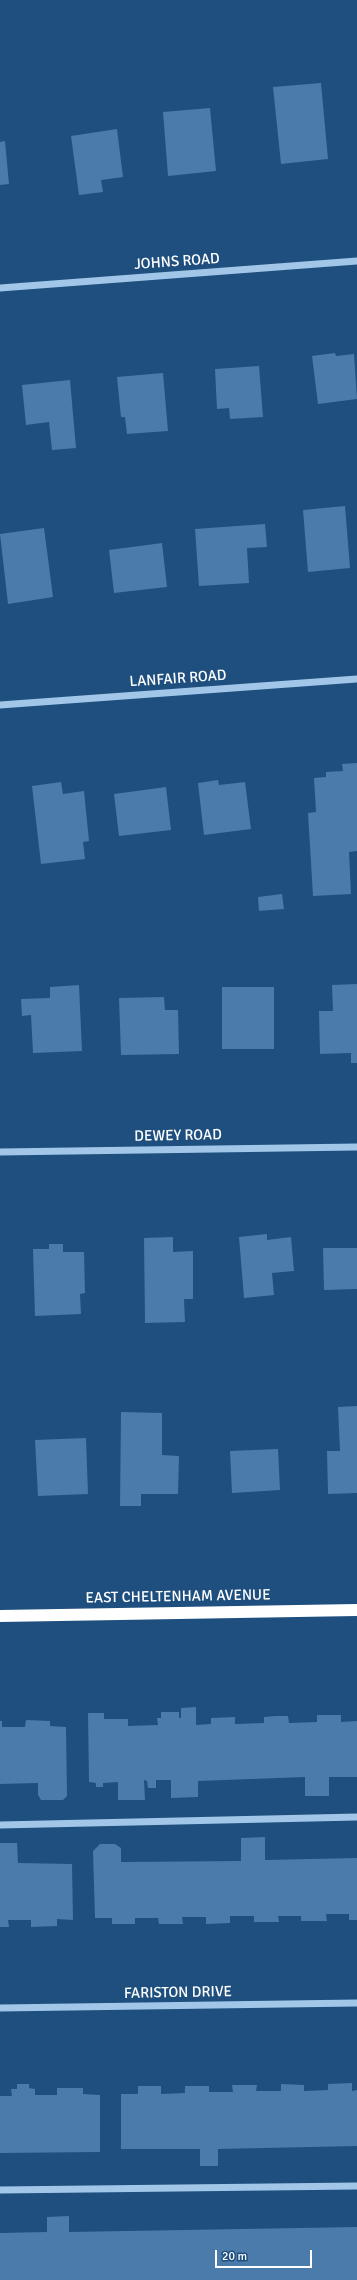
<!DOCTYPE html>
<html>
<head>
<meta charset="utf-8">
<style>
  body { margin:0 }
  #map { position:relative; width:357px; height:2280px; overflow:hidden; background:#1e4f7e; font-family:Signika,sans-serif }
  canvas { display:block }
  .scale { position:absolute; left:215px; top:2250px; width:97px; height:18px; box-sizing:border-box; border:2px solid #fff; border-top:0; padding-left:5px; font-size:12px; line-height:14px; white-space:nowrap; color:#fff; -webkit-text-stroke:3px #1e4f7e; paint-order:stroke }
</style>
</head>
<body>
<div id="map">
<canvas width="357" height="2280"></canvas>
<div class="scale">20 m</div>
</div>
<script>
const c = document.querySelector('canvas').getContext('2d');
c.lineJoin = 'round';
function paint(path, color) {
  c.fillStyle = color;
  c.fill(path, 'evenodd');
}
function shape(rows) {
  const path = new Path2D();
  for (const r of rows) {
    path.moveTo(r[0], r[1]);
    for (let i = 2; i < r.length; i += 2) path.lineTo(r[i], r[i + 1]);
  }
  return path;
}
function stroke(path, color, width, dash) {
  c.strokeStyle = color;
  c.lineWidth = width;
  c.lineCap = dash ? 'butt' : 'round';
  c.setLineDash(dash || []);
  c.stroke(path);
}
function label(font, color, halo, rows, align = 'center') {
  c.font = font + ' Signika,sans-serif';
  c.lineWidth = 4;
  c.setLineDash([]);
  c.textBaseline = 'middle';
  c.strokeStyle = halo;
  c.fillStyle = color;
  for (const [text, x, y, turn = 0] of rows) {
    c.save();
    c.translate(x, y);
    c.rotate((+turn || 0) * Math.PI / 180);
    c.textAlign = isNaN(turn) ? turn : align;
    if (halo) c.strokeText(text, 0, 0);
    c.fillText(text, 0, 0);
    c.restore();
  }
}
const building = shape([
  [321,83,328,159,281,164,273,87],
  [210,108,216,171,168,176,163,112],
  [117,129,123,177,101,180,103,192,79,195,71,136],
  [5,141,9,184,0,185,0,142],
  [335,353,336,356,354,354,357,399,318,404,312,356],
  [259,366,263,417,230,419,229,408,217,409,215,369],
  [163,373,168,431,127,434,125,417,121,417,117,377],
  [70,380,76,448,52,450,49,422,26,425,22,385],
  [345,506,350,568,308,572,303,510],
  [265,524,267,547,247,548,249,583,199,586,195,529],
  [44,528,53,597,8,604,0,534],
  [162,543,167,587,114,593,109,550],
  [357,763,357,851,349,852,351,894,313,896,308,813,316,812,314,778,326,777,326,772,343,771,342,764],
  [218,780,219,785,245,782,251,829,204,835,198,783],
  [61,782,63,794,84,791,89,841,83,842,85,859,41,864,32,786],
  [166,787,171,830,119,836,114,794],
  [282,894,284,909,259,911,258,897],
  [357,984,357,1063,351,1063,351,1053,320,1054,319,1011,333,1011,332,985],
  [79,985,82,1051,33,1053,31,1015,22,1016,21,999,50,998,50,987],
  [222,987,274,987,274,1049,222,1049],
  [164,997,165,1010,178,1010,179,1054,121,1055,119,998],
  [267,1234,267,1240,291,1237,294,1271,272,1273,274,1295,244,1298,239,1237],
  [173,1237,173,1252,193,1251,193,1299,184,1299,185,1322,145,1323,144,1238],
  [49,1244,63,1244,63,1252,84,1252,85,1293,80,1294,81,1314,35,1316,33,1249,49,1249],
  [323,1248,357,1248,357,1289,324,1290],
  [357,1406,357,1493,328,1494,327,1451,340,1451,338,1407],
  [121,1412,162,1413,162,1455,179,1456,178,1494,141,1494,141,1506,120,1506],
  [86,1438,88,1494,38,1496,35,1440],
  [278,1449,280,1490,232,1493,230,1451],
  [196,1707,196,1725,211,1724,211,1718,235,1717,235,1724,264,1723,264,1717,276,1716,288,1716,289,1723,317,1722,317,1715,341,1715,341,1722,357,1721,357,1777,329,1777,329,1796,305,1796,305,1777,198,1781,198,1797,171,1798,171,1780,156,1780,156,1788,148,1788,147,1781,144,1780,145,1800,118,1800,118,1782,103,1783,103,1787,96,1787,96,1783,89,1782,88,1713,104,1713,104,1719,128,1719,128,1726,158,1725,157,1718,161,1718,161,1712,179,1712,179,1718,181,1718,181,1708],
  [26,1720,50,1721,50,1726,66,1727,67,1796,63,1800,41,1800,38,1795,38,1783,0,1784,0,1721,2,1721,2,1727,25,1727],
  [265,1837,265,1860,357,1858,357,1920,349,1920,349,1914,326,1914,327,1921,301,1921,301,1916,278,1916,279,1922,254,1922,254,1916,230,1916,230,1923,206,1924,206,1917,182,1917,183,1924,159,1924,158,1918,135,1918,135,1924,112,1924,112,1918,95,1918,93,1851,100,1844,115,1844,121,1848,121,1862,241,1861,241,1838],
  [0,1843,17,1843,18,1863,72,1864,73,1920,57,1919,57,1926,31,1927,31,1920,8,1920,9,1927,0,1927],
  [352,2083,352,2091,357,2090,357,2146,218,2149,218,2166,200,2166,200,2149,121,2149,121,2094,138,2094,138,2086,161,2086,161,2094,185,2093,185,2086,209,2086,209,2092,233,2092,232,2085,257,2085,256,2091,281,2091,281,2084,304,2085,304,2091,328,2090,328,2084],
  [17,2084,29,2084,29,2088,35,2089,35,2095,57,2095,57,2088,83,2088,83,2094,100,2095,100,2152,0,2153,0,2096,12,2096,11,2089,17,2089],
  [69,2216,69,2232,357,2227,357,2280,0,2280,0,2233,47,2232,47,2217]
]);
const minor = shape([
  [0,288,357,261],
  [0,705,357,679],
  [0,1152,357,1147],
  [0,1825,357,1817],
  [0,2008,357,2003],
  [0,2190,357,2186]
]);
const highway = shape([
  [0,1616,357,1610]
]);
const streetNames = [
  ["JOHNS ROAD",177,262,-4],
  ["LANFAIR ROAD",178,679,-4],
  ["DEWEY ROAD",178,1136,-1],
  ["EAST CHELTENHAM AVENUE",178,1597,-1],
  ["FARISTON DRIVE",178,1993,-1]
];
paint(building, '#4a7baa');
stroke(minor, '#a1c6e8', 7);
stroke(highway, '#fff', 12);
label('15px', '#fff', '#1e4f7e', streetNames);
</script>
</body>
</html>
